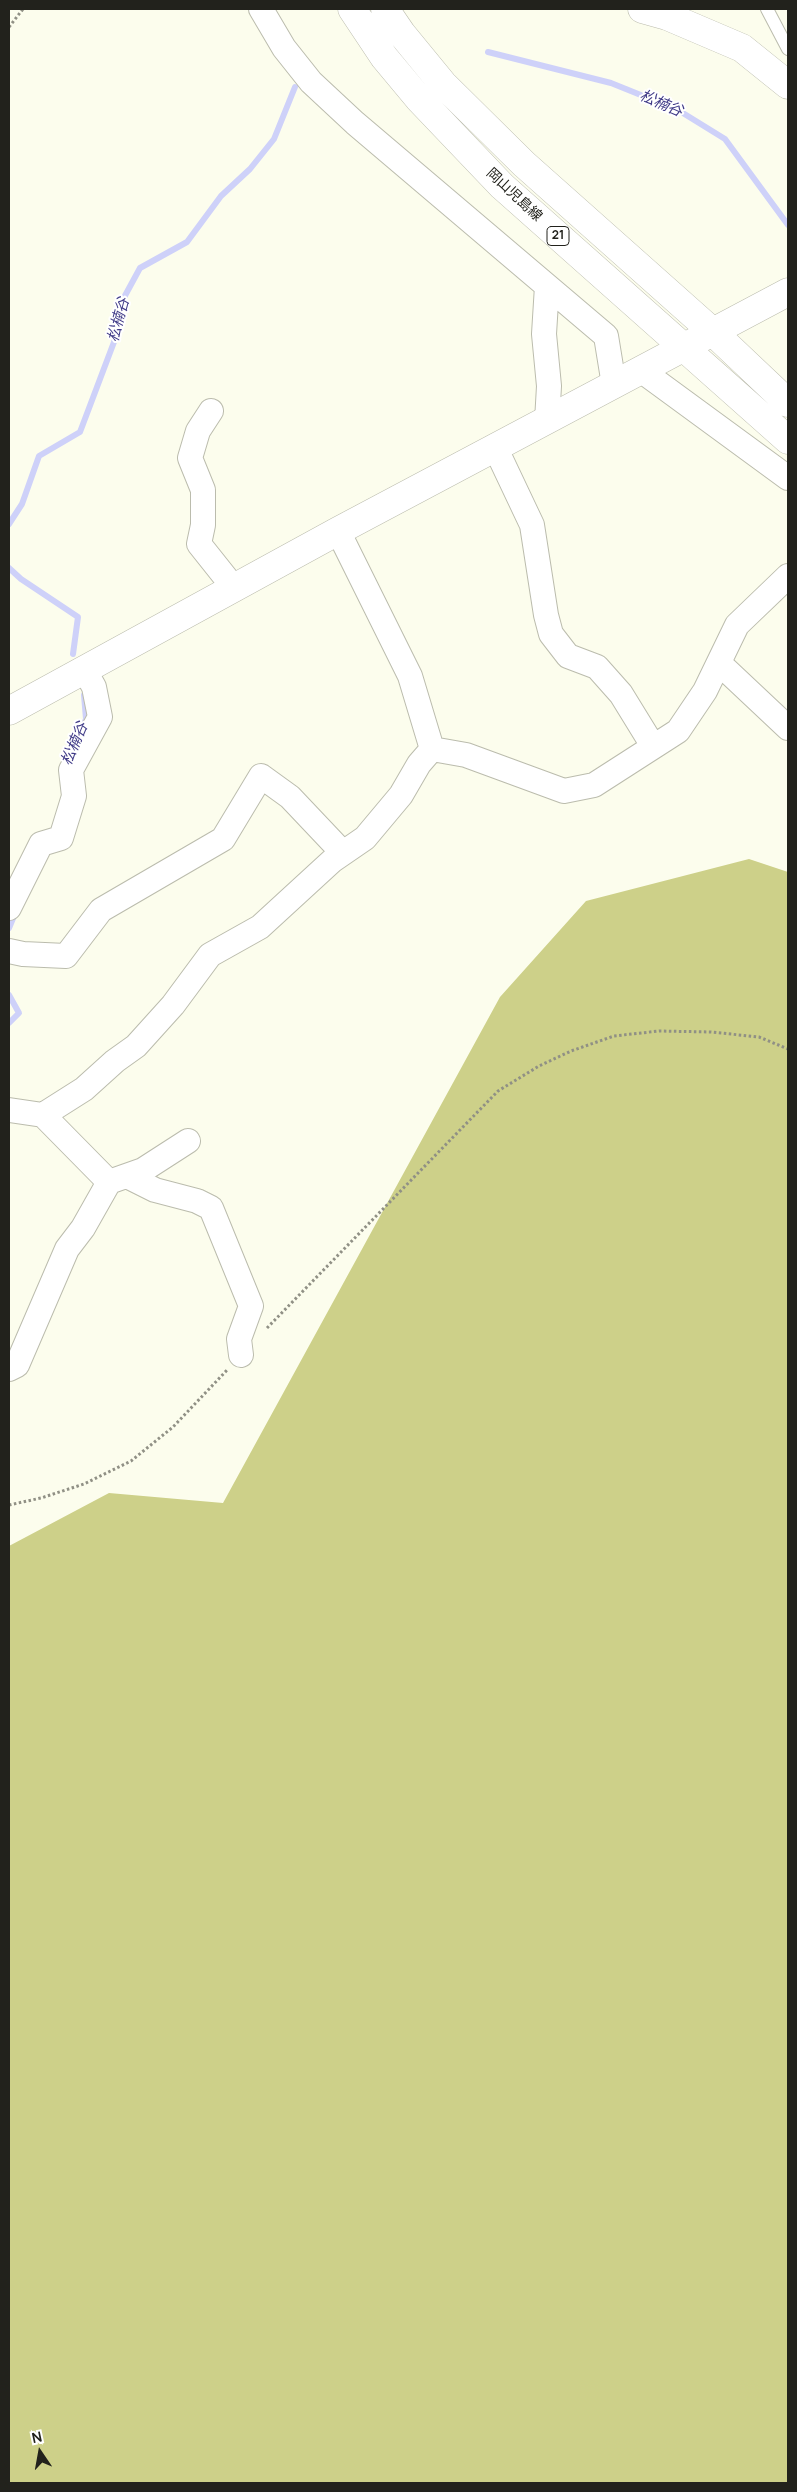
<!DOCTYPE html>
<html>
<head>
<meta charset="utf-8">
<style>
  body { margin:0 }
  #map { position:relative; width:797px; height:2492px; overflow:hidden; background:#fcfded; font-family:Manrope,sans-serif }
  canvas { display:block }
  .frame { position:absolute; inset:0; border:10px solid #22221c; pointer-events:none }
  .north { position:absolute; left:15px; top:2427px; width:50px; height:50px; -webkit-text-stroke:4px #fff; paint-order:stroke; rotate:348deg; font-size:14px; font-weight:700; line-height:20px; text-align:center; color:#22221c }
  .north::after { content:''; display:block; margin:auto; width:18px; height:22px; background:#22221c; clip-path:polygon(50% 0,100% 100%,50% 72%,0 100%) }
</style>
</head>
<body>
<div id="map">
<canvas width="797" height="2492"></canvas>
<div class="frame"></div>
<div class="north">N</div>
</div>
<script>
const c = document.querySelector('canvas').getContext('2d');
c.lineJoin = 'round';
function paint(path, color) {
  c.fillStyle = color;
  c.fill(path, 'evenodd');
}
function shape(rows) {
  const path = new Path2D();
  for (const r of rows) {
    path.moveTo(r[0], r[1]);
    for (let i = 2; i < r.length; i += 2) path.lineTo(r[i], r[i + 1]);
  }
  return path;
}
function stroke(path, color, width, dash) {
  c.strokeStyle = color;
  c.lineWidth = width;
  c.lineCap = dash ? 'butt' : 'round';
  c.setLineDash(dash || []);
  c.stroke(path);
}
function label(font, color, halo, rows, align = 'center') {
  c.font = font + ' Manrope,"Noto Sans JP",sans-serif';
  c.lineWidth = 4;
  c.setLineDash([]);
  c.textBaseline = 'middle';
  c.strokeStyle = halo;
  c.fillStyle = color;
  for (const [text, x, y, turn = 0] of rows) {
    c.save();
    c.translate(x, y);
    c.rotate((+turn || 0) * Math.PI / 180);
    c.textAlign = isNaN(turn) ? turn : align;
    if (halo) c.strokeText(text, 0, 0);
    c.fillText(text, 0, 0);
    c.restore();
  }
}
const forest = shape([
  [749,859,788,872,788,2483,9,2483,9,1546,109,1493,223,1503,500,997,586,901]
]);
const stream = shape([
  [488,52,611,83,678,110,725,139,788,225],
  [9,524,22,504,39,456,80,432,114,342,121,303,140,268,187,242,221,196,250,169,274,139,295,87],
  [9,568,21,579,78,617,73,654],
  [84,724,86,719,84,695],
  [9,928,16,911],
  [9,995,19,1013,9,1023]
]);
const path = shape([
  [9,27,23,9],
  [267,1328,498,1091,539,1066,571,1051,614,1036,659,1031,711,1032,759,1037,788,1049],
  [9,1505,41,1498,84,1484,131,1461,173,1427,228,1369]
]);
const service = shape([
  [767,9,788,49]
]);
const minor = shape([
  [261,9,284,48,311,82,355,123,606,336,614,385],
  [642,371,788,478],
  [211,411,198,431,190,458,203,490,203,525,199,544,234,588],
  [547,421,549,386,544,334,547,286],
  [496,449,532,525,546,615,551,634,568,656,597,667,621,694,653,746],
  [338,531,410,676,432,749],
  [720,664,788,728],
  [432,749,466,755,564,791,594,785,678,731,705,691,737,625,788,576],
  [9,908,41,844,61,838,74,796,71,770,100,717,94,687,84,669],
  [9,951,23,954,66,956,101,910,223,839,261,776,290,797,343,853],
  [9,1110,43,1115,84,1089,115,1061,136,1046,173,1005,210,955,260,927,333,860,365,838,401,795,419,764,432,749],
  [43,1115,109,1182],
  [127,1176,155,1190,197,1201,211,1208,251,1306,239,1339,241,1355],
  [9,1369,17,1365,67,1249,83,1228,109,1182,143,1170,188,1141]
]);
const tertiary = shape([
  [9,711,338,531,788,292]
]);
const primary = shape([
  [352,9,384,57,419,99,502,186,788,440],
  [385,9,402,34,443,84,524,164,714,333,788,403]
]);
const motorway = shape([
  [642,9,667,16,742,48,788,85]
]);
const shields = [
  [558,236,22]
];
const shieldNames = [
  ["21",558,236]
];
const streetNames = [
  ["岡山児島線",514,195,43]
];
const waterNames = [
  ["松楠谷",661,104,23],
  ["松楠谷",119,320,-75],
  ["松楠谷",75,744,-67]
];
paint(forest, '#cdd089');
stroke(stream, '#ced1f9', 6);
stroke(service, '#bbbcad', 14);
stroke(minor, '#bbbcad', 26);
stroke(tertiary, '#bbbcad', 29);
stroke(primary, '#bbbcad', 29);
stroke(motorway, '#bbbcad', 29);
stroke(path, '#909085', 3, [2.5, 2.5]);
stroke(service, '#fff', 12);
stroke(minor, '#fff', 24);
stroke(tertiary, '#fff', 28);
stroke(primary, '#fff', 28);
stroke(motorway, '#fff', 28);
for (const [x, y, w] of shields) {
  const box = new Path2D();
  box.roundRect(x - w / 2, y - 9.5, w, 19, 4);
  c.fillStyle = '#fff';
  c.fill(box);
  stroke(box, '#22221c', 1);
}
label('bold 12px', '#22221c', null, shieldNames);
label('14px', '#22221c', '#fff', streetNames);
label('italic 15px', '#413c88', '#fff', waterNames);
</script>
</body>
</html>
